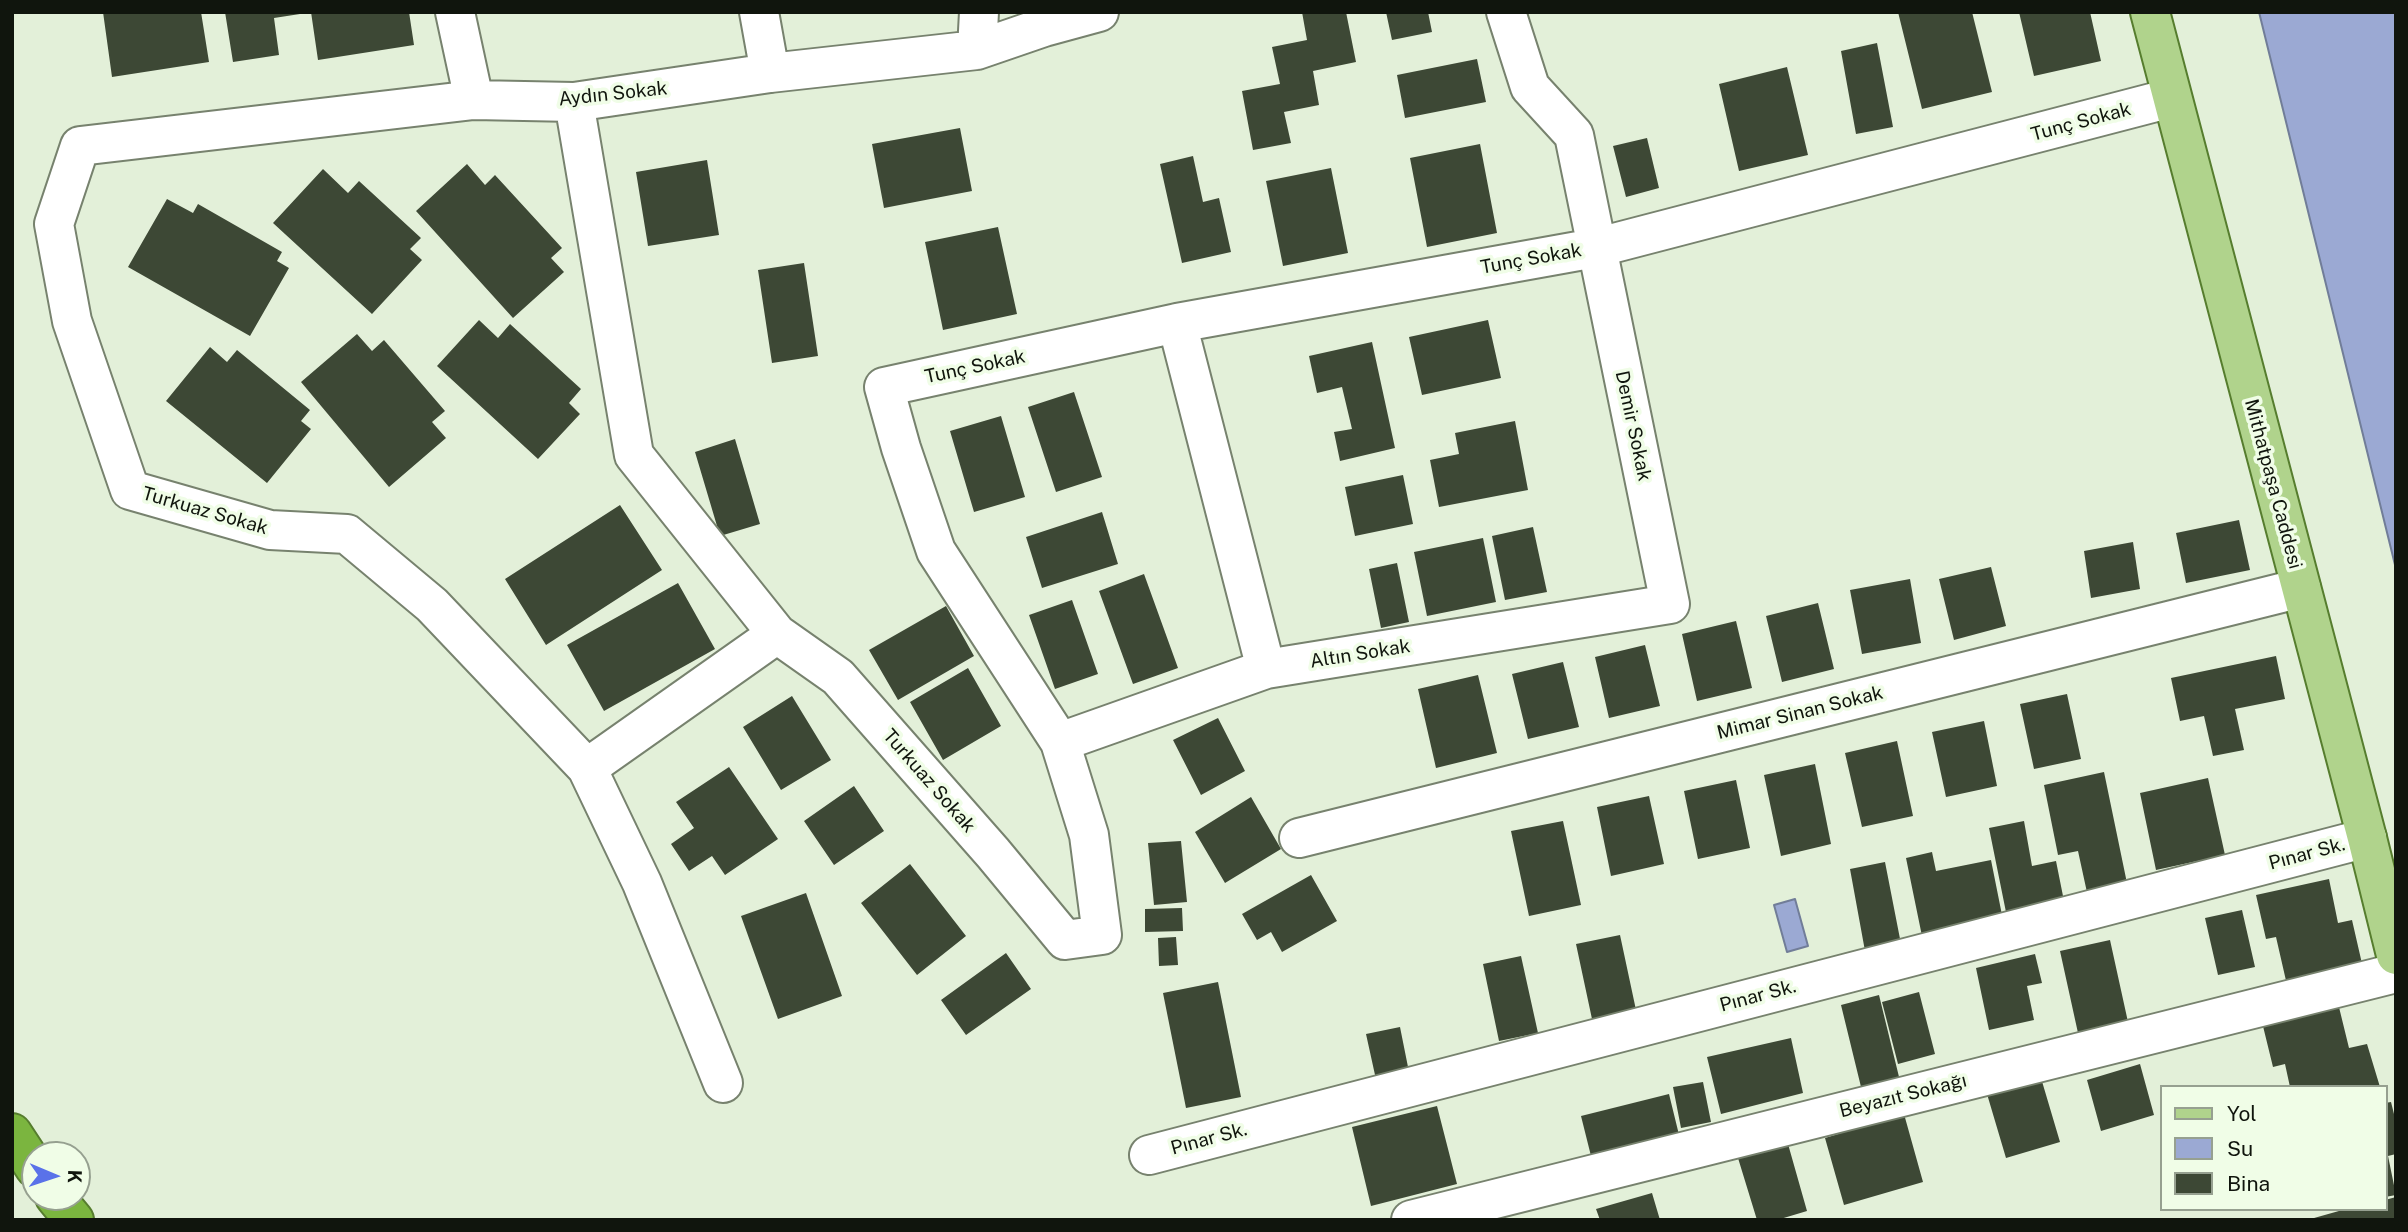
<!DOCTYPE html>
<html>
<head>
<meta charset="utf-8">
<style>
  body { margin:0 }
  #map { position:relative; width:2408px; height:1232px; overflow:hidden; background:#e3f0d9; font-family:"Public Sans",sans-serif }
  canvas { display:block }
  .frame { position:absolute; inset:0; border:14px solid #10150d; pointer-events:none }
  .legend { position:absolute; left:2160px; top:1085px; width:228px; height:126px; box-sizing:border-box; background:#f0fde7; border:2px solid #96a090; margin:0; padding:9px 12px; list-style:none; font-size:21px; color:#10150d }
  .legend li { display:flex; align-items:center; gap:14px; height:35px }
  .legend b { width:35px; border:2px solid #96a090 }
  .north { position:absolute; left:21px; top:1141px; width:70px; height:70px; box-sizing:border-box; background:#f0fde7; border:2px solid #96a090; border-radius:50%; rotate:92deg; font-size:19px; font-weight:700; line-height:28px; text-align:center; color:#10150d }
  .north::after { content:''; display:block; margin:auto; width:24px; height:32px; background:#5a72e9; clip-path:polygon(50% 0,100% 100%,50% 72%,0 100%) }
</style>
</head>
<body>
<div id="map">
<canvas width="2408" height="1232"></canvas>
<div class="frame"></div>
<ul class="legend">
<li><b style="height:9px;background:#b0d38c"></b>Yol</li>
<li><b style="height:19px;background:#9ba9d3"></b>Su</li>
<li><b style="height:19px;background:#3d4835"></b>Bina</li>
</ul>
<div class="north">K</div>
</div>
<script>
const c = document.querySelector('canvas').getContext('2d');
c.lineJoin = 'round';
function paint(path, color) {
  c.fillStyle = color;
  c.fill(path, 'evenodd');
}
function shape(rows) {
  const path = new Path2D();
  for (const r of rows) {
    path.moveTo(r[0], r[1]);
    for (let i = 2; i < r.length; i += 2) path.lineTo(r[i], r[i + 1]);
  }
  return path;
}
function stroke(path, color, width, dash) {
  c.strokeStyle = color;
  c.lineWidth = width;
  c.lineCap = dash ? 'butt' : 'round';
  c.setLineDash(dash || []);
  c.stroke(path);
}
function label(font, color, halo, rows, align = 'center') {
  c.font = font + ' "Public Sans",sans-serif';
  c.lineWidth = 7;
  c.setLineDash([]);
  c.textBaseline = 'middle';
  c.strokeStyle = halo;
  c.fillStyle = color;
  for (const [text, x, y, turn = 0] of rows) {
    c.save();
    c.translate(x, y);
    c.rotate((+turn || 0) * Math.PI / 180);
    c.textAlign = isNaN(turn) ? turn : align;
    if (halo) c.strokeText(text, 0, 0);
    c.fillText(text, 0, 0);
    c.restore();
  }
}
const water = shape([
  [2259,12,2396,12,2396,569,2259,12],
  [1795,899,1808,946,1787,952,1774,905,1795,899]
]);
const building = shape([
  [103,12,201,12,209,62,112,77],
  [225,12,300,12,300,14,274,18,279,55,233,62],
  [311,12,409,12,414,45,318,60],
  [1302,12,1346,12,1356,62,1313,71,1319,105,1284,112,1291,143,1253,150,1242,91,1280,84,1272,47,1307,40],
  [1386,12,1428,12,1432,32,1392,40],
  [1898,12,1972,12,1992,92,1922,109],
  [2019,12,2090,12,2101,61,2034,76],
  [1877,43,1893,127,1856,134,1841,51],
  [1477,59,1486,102,1405,118,1397,75],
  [1787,67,1808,155,1739,171,1719,84],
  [960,128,972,191,884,208,872,144],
  [1647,138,1659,188,1626,197,1613,146],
  [1480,144,1497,233,1427,247,1410,158],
  [1193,156,1203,202,1219,198,1231,252,1182,263,1160,164],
  [707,160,719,235,648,246,636,172],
  [467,164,485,185,495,175,562,248,551,258,564,272,513,318,416,211],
  [1331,168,1348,253,1283,266,1266,181],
  [323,169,348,193,359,181,421,238,410,249,422,260,372,314,273,223],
  [167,199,193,213,198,204,282,252,277,261,289,268,250,336,128,267],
  [998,227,1017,314,943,330,925,242],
  [804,263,818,356,772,363,758,270],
  [479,320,498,338,510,324,581,389,569,403,580,414,538,459,437,366],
  [1488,320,1501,378,1422,395,1409,337],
  [357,334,372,351,384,340,445,411,432,422,446,438,389,487,301,382],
  [1372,342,1395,448,1340,461,1334,432,1352,429,1342,387,1317,393,1309,356],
  [210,347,227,362,237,350,310,410,301,421,311,429,267,483,166,401],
  [1074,392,1102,477,1056,492,1028,407],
  [1001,416,1025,497,974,512,950,431],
  [1515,421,1528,490,1439,507,1430,460,1459,454,1455,433],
  [735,439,760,524,720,536,695,452],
  [1403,475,1413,524,1355,536,1345,487],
  [620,505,662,570,546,645,505,579],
  [1102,512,1118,564,1042,588,1026,537],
  [2239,520,2250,570,2186,583,2176,533],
  [1533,527,1547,592,1505,600,1492,536],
  [1483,538,1496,602,1427,616,1414,552],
  [2133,542,2140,589,2091,598,2084,551],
  [1397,563,1409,622,1381,628,1369,569],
  [1991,567,2006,626,1954,640,1939,579],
  [1144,574,1178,668,1133,684,1099,591],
  [1910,579,1921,643,1862,654,1850,590],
  [678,583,715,649,604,711,567,645],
  [1072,600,1098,674,1055,689,1029,615],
  [1818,603,1834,669,1782,682,1766,616],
  [946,606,974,656,898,700,869,650],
  [1736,621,1752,688,1697,701,1682,634],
  [1645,645,1660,706,1609,718,1595,657],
  [2276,656,2285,699,2235,709,2244,750,2213,756,2204,716,2180,721,2171,678],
  [1563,662,1579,727,1528,739,1512,674],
  [968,668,1001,726,943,760,910,702],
  [1478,675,1497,753,1436,768,1418,689],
  [2067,694,2081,759,2034,769,2020,704],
  [792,696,831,760,781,790,743,727],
  [1218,718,1245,771,1201,795,1173,740],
  [1984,721,1997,786,1946,797,1932,732],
  [1897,741,1913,816,1862,827,1845,753],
  [1815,764,1831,844,1781,856,1764,775],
  [729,767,778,839,725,875,712,856,689,871,671,844,694,828,676,802],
  [2104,772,2128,888,2088,897,2078,851,2058,855,2044,785],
  [2208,778,2225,855,2156,870,2140,793],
  [1736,780,1750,848,1698,859,1684,791],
  [854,786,884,831,834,865,804,821],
  [1649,796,1664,864,1611,876,1597,807],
  [1251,797,1281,849,1225,883,1195,832],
  [1563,821,1581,905,1529,916,1511,831],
  [2024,821,2032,866,2056,861,2066,911,2008,922,1989,828],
  [1181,841,1187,902,1154,905,1148,843],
  [1932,852,1936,871,1991,860,2004,925,1923,941,1906,858],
  [1885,862,1901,944,1865,951,1850,869],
  [910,864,966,936,917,975,861,903],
  [1311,875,1337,921,1282,952,1271,932,1257,940,1242,914],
  [2329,879,2338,923,2352,920,2363,968,2287,985,2276,937,2266,939,2256,895],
  [806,893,842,996,778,1019,741,916],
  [1182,908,1183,931,1145,932,1145,909],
  [2242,910,2255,967,2218,975,2205,918],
  [1620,935,1636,1010,1592,1019,1576,944],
  [1176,937,1178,965,1159,966,1158,938],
  [2110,940,2128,1022,2078,1033,2060,951],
  [1006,953,1031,989,966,1035,941,1000],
  [2035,954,2042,983,2027,986,2034,1020,1989,1030,1976,968],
  [1521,956,1538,1033,1499,1041,1483,964],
  [1218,982,1241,1097,1186,1108,1163,993],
  [1919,992,1935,1054,1898,1064,1882,1002],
  [1879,995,1900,1081,1862,1091,1841,1005],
  [2337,999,2349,1048,2367,1044,2380,1087,2290,1087,2285,1064,2273,1067,2261,1018],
  [1400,1027,1410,1077,1377,1084,1366,1034],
  [1791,1038,1803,1093,1721,1114,1707,1057],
  [2140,1064,2154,1115,2101,1131,2087,1080],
  [2041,1078,2060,1142,2006,1158,1987,1094],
  [1703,1082,1711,1122,1681,1128,1673,1087],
  [1669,1094,1681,1143,1592,1160,1581,1116],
  [2391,1102,2396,1122,2396,1154,2388,1156,2396,1195,2385,1197,2385,1103],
  [1437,1106,1457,1184,1371,1206,1352,1127],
  [1904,1114,1923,1182,1844,1205,1825,1138],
  [1788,1144,1807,1211,1777,1220,1757,1220,1738,1158],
  [1652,1193,1660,1220,1600,1220,1596,1209],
  [2396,1197,2396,1220,2307,1220,2346,1209,2385,1209,2385,1200]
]);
const minor = shape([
  [455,12,474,100],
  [759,12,770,73],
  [977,50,979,12],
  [574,102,634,455,777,634],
  [1177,323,1266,669],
  [1060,742,1266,669,1670,604,1574,135,1530,87,1506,12],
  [587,768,777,634,838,677,993,853,1065,940,1102,935,1089,835,1060,742,936,551,901,448,884,387,1177,323,1595,248,2171,98],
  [1299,838,2301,588],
  [723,1083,642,883,587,768,432,605,347,534,270,530,130,490,72,321,54,224,80,146,474,100,574,102,770,73,977,50,1044,27,1099,12],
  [1149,1155,2367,838],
  [1411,1220,2396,973]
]);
const major = shape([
  [2150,12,2367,838,2396,955]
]);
const highway = shape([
  [12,1133,35,1168],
  [55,1197,74,1220]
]);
const streetNames = [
  ["Aydın Sokak",613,94,-6],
  ["Tunç Sokak",2081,122,-15],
  ["Tunç Sokak",1531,259,-10],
  ["Tunç Sokak",975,367,-12],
  ["Demir Sokak",1633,426,78],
  ["Mithatpaşa Caddesi",2273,484,75],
  ["Turkuaz Sokak",205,511,16],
  ["Altın Sokak",1360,654,-9],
  ["Mimar Sinan Sokak",1800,713,-14],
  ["Turkuaz Sokak",929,781,49],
  ["Pınar Sk.",2307,854,-15],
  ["Pınar Sk.",1758,996,-15],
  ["Beyazıt Sokağı",1903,1096,-14],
  ["Pınar Sk.",1209,1139,-15]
];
paint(water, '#9ba9d3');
stroke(water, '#717d98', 2);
paint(building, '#3d4835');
stroke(minor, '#77826e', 42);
stroke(major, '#567d2e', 42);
stroke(highway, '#567d2e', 42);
stroke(minor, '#fff', 38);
stroke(major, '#b0d38c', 38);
stroke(highway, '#7bb53f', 38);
label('19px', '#10150d', '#f0fde7', streetNames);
</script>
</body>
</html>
